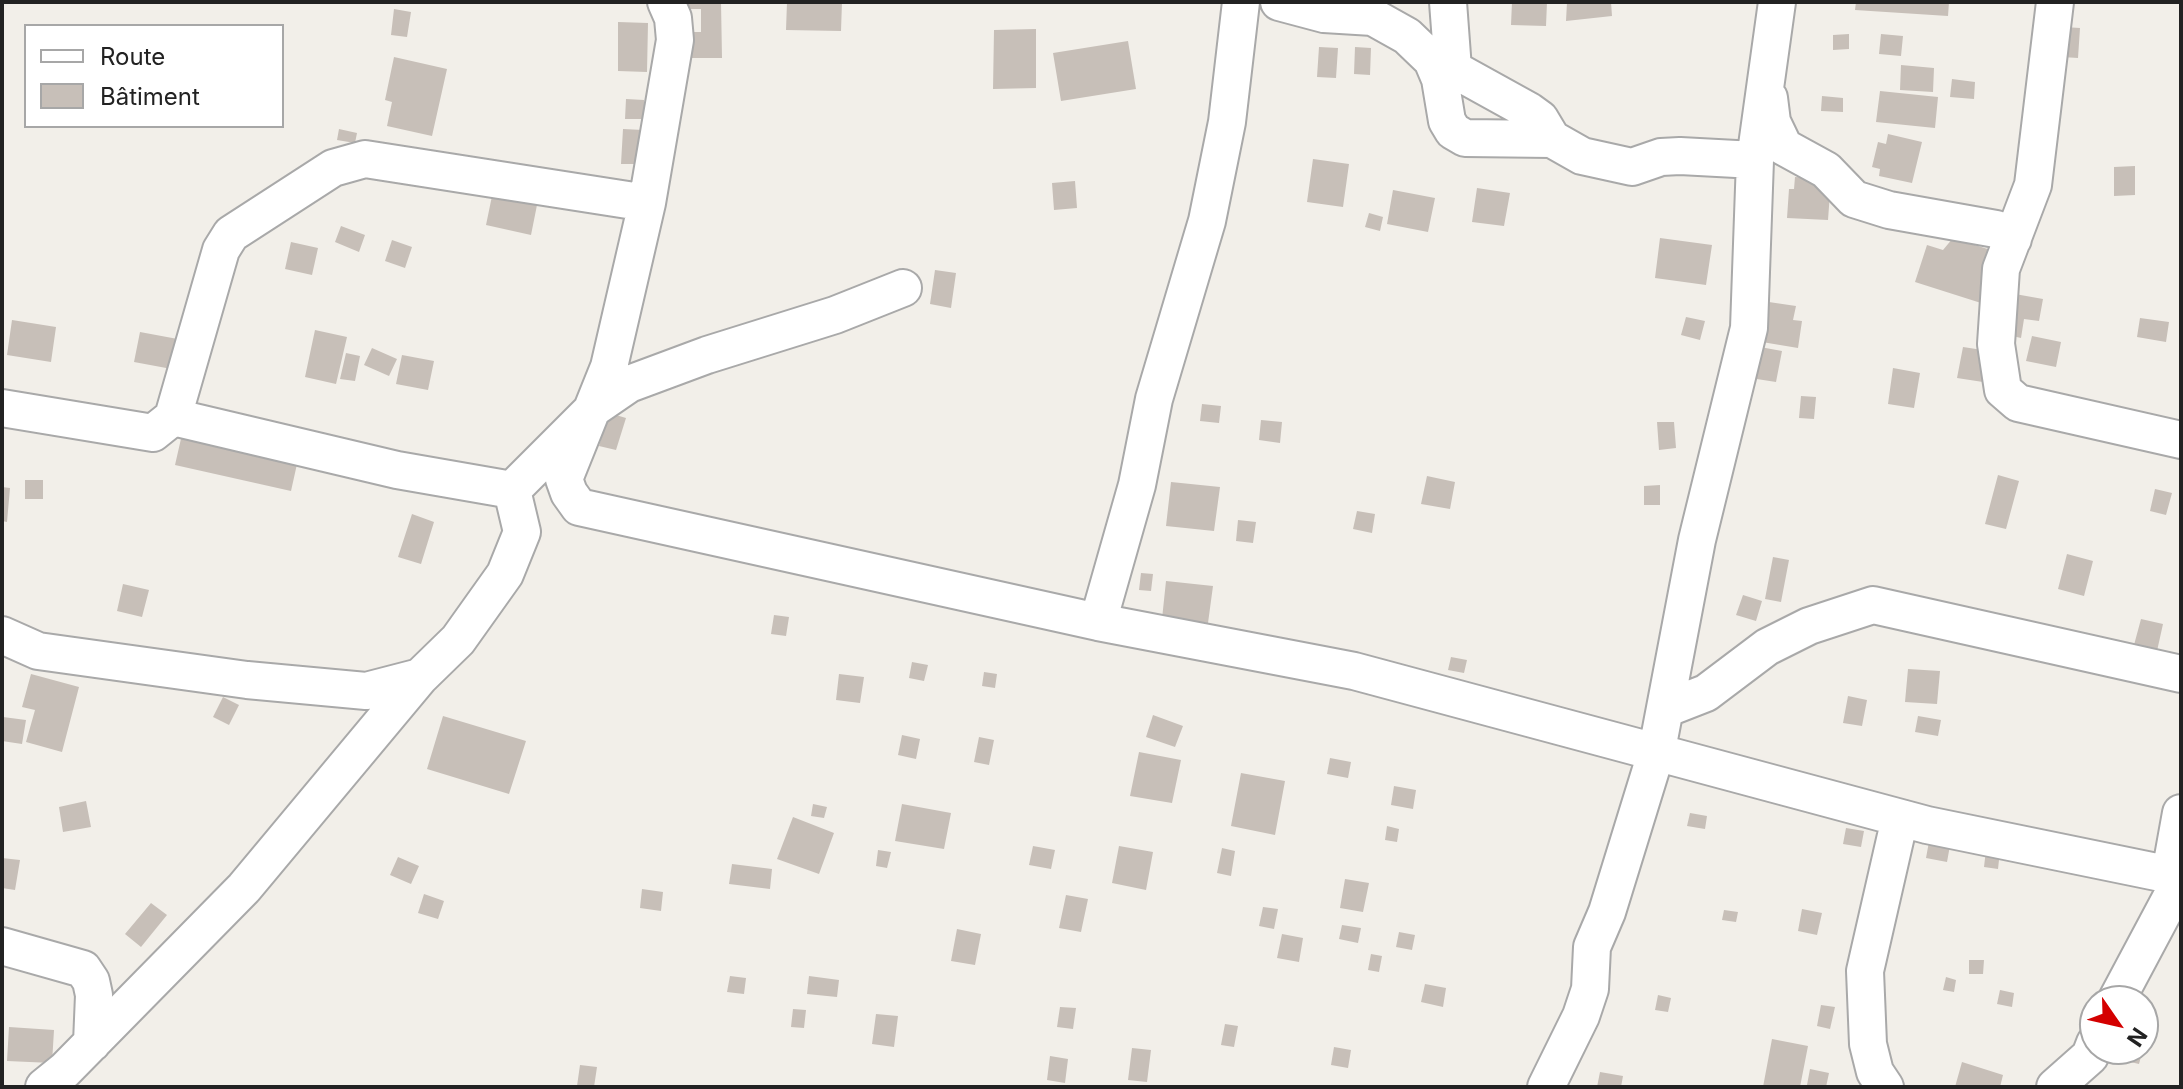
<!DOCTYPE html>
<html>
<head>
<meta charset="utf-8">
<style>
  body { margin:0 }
  #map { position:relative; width:2183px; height:1089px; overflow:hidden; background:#f2efe9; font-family:Inter,sans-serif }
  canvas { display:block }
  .frame { position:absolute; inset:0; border:4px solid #222; pointer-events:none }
  .legend { position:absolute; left:24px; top:24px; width:260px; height:104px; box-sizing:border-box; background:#fff; border:2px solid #a7a7a7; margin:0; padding:10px 14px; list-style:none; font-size:24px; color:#222 }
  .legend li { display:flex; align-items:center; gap:16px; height:40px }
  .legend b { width:40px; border:2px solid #a7a7a7 }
  .north { position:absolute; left:2079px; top:985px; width:80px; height:80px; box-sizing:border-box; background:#fff; border:2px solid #a7a7a7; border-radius:50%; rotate:124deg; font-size:22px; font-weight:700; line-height:32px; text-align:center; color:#222 }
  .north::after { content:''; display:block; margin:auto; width:28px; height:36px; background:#d40000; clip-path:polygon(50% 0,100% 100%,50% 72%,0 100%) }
</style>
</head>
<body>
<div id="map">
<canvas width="2183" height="1089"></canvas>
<div class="frame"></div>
<ul class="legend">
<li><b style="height:10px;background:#fff"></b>Route</li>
<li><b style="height:22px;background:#c7bfb8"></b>Bâtiment</li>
</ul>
<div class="north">N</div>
</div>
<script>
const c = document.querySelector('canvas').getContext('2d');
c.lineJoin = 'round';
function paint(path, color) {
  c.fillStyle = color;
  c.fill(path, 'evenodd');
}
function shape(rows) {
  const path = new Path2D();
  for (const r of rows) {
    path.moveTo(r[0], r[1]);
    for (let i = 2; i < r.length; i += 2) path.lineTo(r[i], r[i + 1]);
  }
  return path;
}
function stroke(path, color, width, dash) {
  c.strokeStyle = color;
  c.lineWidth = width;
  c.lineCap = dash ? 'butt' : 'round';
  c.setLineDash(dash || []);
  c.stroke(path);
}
const building = shape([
  [687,2,721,2,722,58,691,58,690,32,701,32,701,9,687,9],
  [787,2,842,2,841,31,786,30],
  [1512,2,1547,2,1546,26,1511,25],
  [1567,2,1611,2,1612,16,1566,21],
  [1856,2,1949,2,1948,16,1855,10],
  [394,9,411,12,407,37,391,35],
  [618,22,648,23,647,72,618,71],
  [2064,27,2080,28,2078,58,2062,57],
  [1036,29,1036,88,993,89,994,30],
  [1849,34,1849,49,1833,50,1833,35],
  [1881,34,1903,36,1901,56,1879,54],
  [1128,41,1136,89,1061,101,1053,53],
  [1319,47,1338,48,1336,78,1317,77],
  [1355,47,1371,48,1370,75,1354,74],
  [394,57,447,69,432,136,387,126,392,102,385,100],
  [1901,65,1934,68,1933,92,1900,90],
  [1952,79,1975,82,1974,99,1950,97],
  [1880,91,1938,97,1935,128,1876,122],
  [1822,96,1843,98,1843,112,1821,111],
  [626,99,644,100,644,119,625,119],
  [339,129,357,133,355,143,337,140],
  [623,129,643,130,642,164,621,164],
  [1888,134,1922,142,1912,183,1879,176,1880,169,1872,167,1878,142,1886,144],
  [1313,159,1349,164,1343,207,1307,202],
  [2135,166,2135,195,2114,196,2114,167],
  [1795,177,1831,179,1828,220,1787,218,1789,189,1794,189],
  [1075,181,1077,208,1054,210,1052,183],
  [1477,188,1510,193,1504,226,1472,222],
  [1393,190,1435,198,1428,232,1387,224],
  [492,196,537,205,531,235,486,225],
  [1369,213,1383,217,1380,231,1365,227],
  [341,226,365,235,359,252,335,242],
  [1660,238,1712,245,1706,285,1655,278],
  [1953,238,1997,252,1981,303,1915,282,1927,245,1943,250],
  [392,240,412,247,405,268,385,261],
  [291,242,318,248,312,275,285,269],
  [935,270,956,273,951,308,930,304],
  [2015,294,2043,299,2039,321,2024,319,2021,338,2008,335],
  [1762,301,1796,306,1793,320,1802,321,1798,348,1756,341],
  [1686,317,1705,321,1700,340,1681,335],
  [2140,318,2169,322,2166,342,2137,337],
  [12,320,56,327,51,362,7,355],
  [315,330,347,337,336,384,305,377],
  [140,332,183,340,177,370,134,362],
  [2032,336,2061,342,2056,367,2026,361],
  [1749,345,1782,351,1776,382,1744,377],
  [1963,347,1989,351,1983,382,1957,378],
  [372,348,397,359,389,376,364,365],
  [346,353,360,356,355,381,340,379],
  [402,355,434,361,428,390,396,384],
  [1893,368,1920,373,1914,408,1888,404],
  [1801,396,1816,397,1814,419,1799,418],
  [1202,404,1221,406,1219,423,1200,421],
  [609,413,626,418,616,450,599,446],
  [1261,420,1282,422,1280,443,1259,440],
  [1657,422,1674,422,1676,448,1659,450],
  [183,430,299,455,291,491,175,465],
  [1998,475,2019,481,2006,529,1985,524],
  [1427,476,1455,482,1450,509,1421,504],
  [25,480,43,480,43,499,25,499],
  [1171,482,1220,487,1214,531,1166,526],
  [1660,485,1660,505,1644,505,1644,486],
  [2,487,10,488,7,522,2,521],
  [2155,489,2172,493,2166,515,2150,511],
  [1357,511,1375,514,1372,533,1353,529],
  [412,514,434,522,421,564,398,557],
  [1238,520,1256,522,1253,543,1236,541],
  [2067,554,2093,561,2084,596,2058,589],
  [1773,557,1789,560,1781,602,1765,599],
  [1141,573,1153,574,1151,591,1139,590],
  [1166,581,1213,586,1208,623,1162,619],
  [123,584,149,590,142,617,117,611],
  [1743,595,1762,601,1756,621,1736,615],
  [774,615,789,617,786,636,771,634],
  [2141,619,2163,624,2157,651,2134,645],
  [1451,657,1467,660,1464,673,1448,670],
  [912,662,928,665,924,681,909,678],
  [1908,669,1940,671,1937,704,1905,702],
  [984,672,997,674,995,688,982,686],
  [31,674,79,687,62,752,26,742,35,710,22,707],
  [839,674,864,677,860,703,836,700],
  [1848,696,1867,700,1862,726,1843,723],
  [223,697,239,705,229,725,213,717],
  [1153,715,1183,726,1175,747,1146,737],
  [443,716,526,741,509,794,427,769],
  [1918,716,1941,720,1938,736,1915,732],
  [3,717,26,720,22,744,2,741],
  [902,735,920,739,916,759,898,755],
  [979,737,994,740,989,765,974,762],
  [1139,752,1181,760,1172,803,1130,796],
  [1330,758,1351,762,1348,778,1327,774],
  [1241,773,1285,781,1275,835,1231,826],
  [1394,786,1416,790,1413,809,1391,805],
  [86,801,91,827,63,832,59,807],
  [813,804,827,807,824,818,811,816],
  [902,804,951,813,944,849,895,841],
  [1690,813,1707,816,1705,829,1687,826],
  [793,817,834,833,819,874,777,859],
  [1387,826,1399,829,1397,842,1385,840],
  [1846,828,1864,831,1861,847,1843,844],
  [1930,836,1951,840,1947,862,1926,858],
  [1033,846,1055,850,1051,869,1029,865],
  [1119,846,1153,852,1146,890,1112,883],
  [1222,848,1235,851,1231,876,1217,873],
  [878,850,891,852,887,868,876,866],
  [1986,850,2000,851,1998,869,1984,867],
  [398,857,419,866,411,884,390,875],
  [2,858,20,860,15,890,2,888],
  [732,864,772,869,770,889,729,884],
  [1345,879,1369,883,1363,912,1340,908],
  [642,889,663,892,661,911,640,908],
  [424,894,444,901,438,919,418,913],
  [1066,895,1088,899,1081,932,1059,928],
  [151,903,167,915,141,947,125,934],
  [1263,907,1278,909,1274,929,1259,926],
  [1802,909,1822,913,1817,935,1798,931],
  [1724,910,1738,912,1736,922,1722,920],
  [1342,925,1361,928,1358,943,1339,939],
  [957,929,981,934,975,965,951,961],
  [1399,932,1415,935,1412,950,1396,947],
  [1282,934,1303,938,1299,962,1277,958],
  [1371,954,1382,956,1379,972,1368,970],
  [1969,960,1984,960,1983,974,1969,974],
  [730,976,746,978,744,994,727,992],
  [809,976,839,980,837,997,807,994],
  [1946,977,1956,980,1954,992,1943,990],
  [1425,984,1446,988,1443,1007,1421,1002],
  [2000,990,2014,993,2012,1007,1997,1004],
  [1658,995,1671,998,1668,1012,1655,1010],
  [1821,1005,1835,1007,1830,1029,1817,1026],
  [1060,1007,1076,1008,1073,1029,1057,1027],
  [793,1009,806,1010,804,1028,791,1027],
  [876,1014,898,1016,894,1047,872,1044],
  [1225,1024,1238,1026,1234,1047,1221,1045],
  [9,1027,54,1030,52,1063,7,1061],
  [1772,1039,1808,1046,1800,1087,1763,1087],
  [1334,1047,1351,1050,1348,1068,1331,1065],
  [1132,1048,1151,1050,1147,1082,1128,1080],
  [2107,1049,2143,1049,2139,1064,2105,1056],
  [1050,1056,1068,1059,1065,1083,1047,1080],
  [1962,1062,2003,1075,2000,1087,1955,1087],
  [580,1065,597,1067,594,1087,577,1086],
  [1810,1069,1829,1073,1826,1087,1807,1085],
  [1600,1072,1623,1076,1621,1087,1597,1087]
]);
const minor = shape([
  [666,2,673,18,675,40,647,203,609,367,564,479,569,493,579,507,1098,622,1354,671,1927,825,2181,877],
  [1279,2,1324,14,1373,17,1407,36,1432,60,1440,79,1447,121,1453,131,1465,138,1552,139],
  [1448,2,1453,69,1529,111,1540,119,1552,139,1582,156,1632,167,1661,157,1680,156,1755,160],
  [2055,2,2033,185,2001,269,1996,344,2003,390,2018,403,2181,440],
  [1769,98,1772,122,1784,147,1826,170,1854,199,1889,210,1996,229,2013,239],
  [2,408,153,433,173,417,397,470,512,490],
  [173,417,221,250,231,234,333,168,365,159,647,203],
  [1098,622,1137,485,1154,399,1207,221,1227,122,1241,2],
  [2,635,38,651,247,680,366,691,420,677],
  [1665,709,1706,693,1767,647,1809,626,1873,605,2181,674],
  [2170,874,2181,813],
  [2,946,83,969,91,981,94,995,92,1043],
  [2116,1001,2181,879],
  [44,1087,65,1070,244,888,420,677,458,640,505,574,522,532,512,490,594,408,629,384,707,355,835,315,903,288],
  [1546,1087,1581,1016,1590,989,1592,947,1607,912,1657,750,1697,540,1749,328,1755,160,1777,2],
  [1885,1087,1875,1072,1868,1044,1865,971,1900,818],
  [2055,1087,2090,1056,2095,1043]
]);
paint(building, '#c7bfb8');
stroke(minor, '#a9a9a9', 40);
stroke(minor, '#fff', 36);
</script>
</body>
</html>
